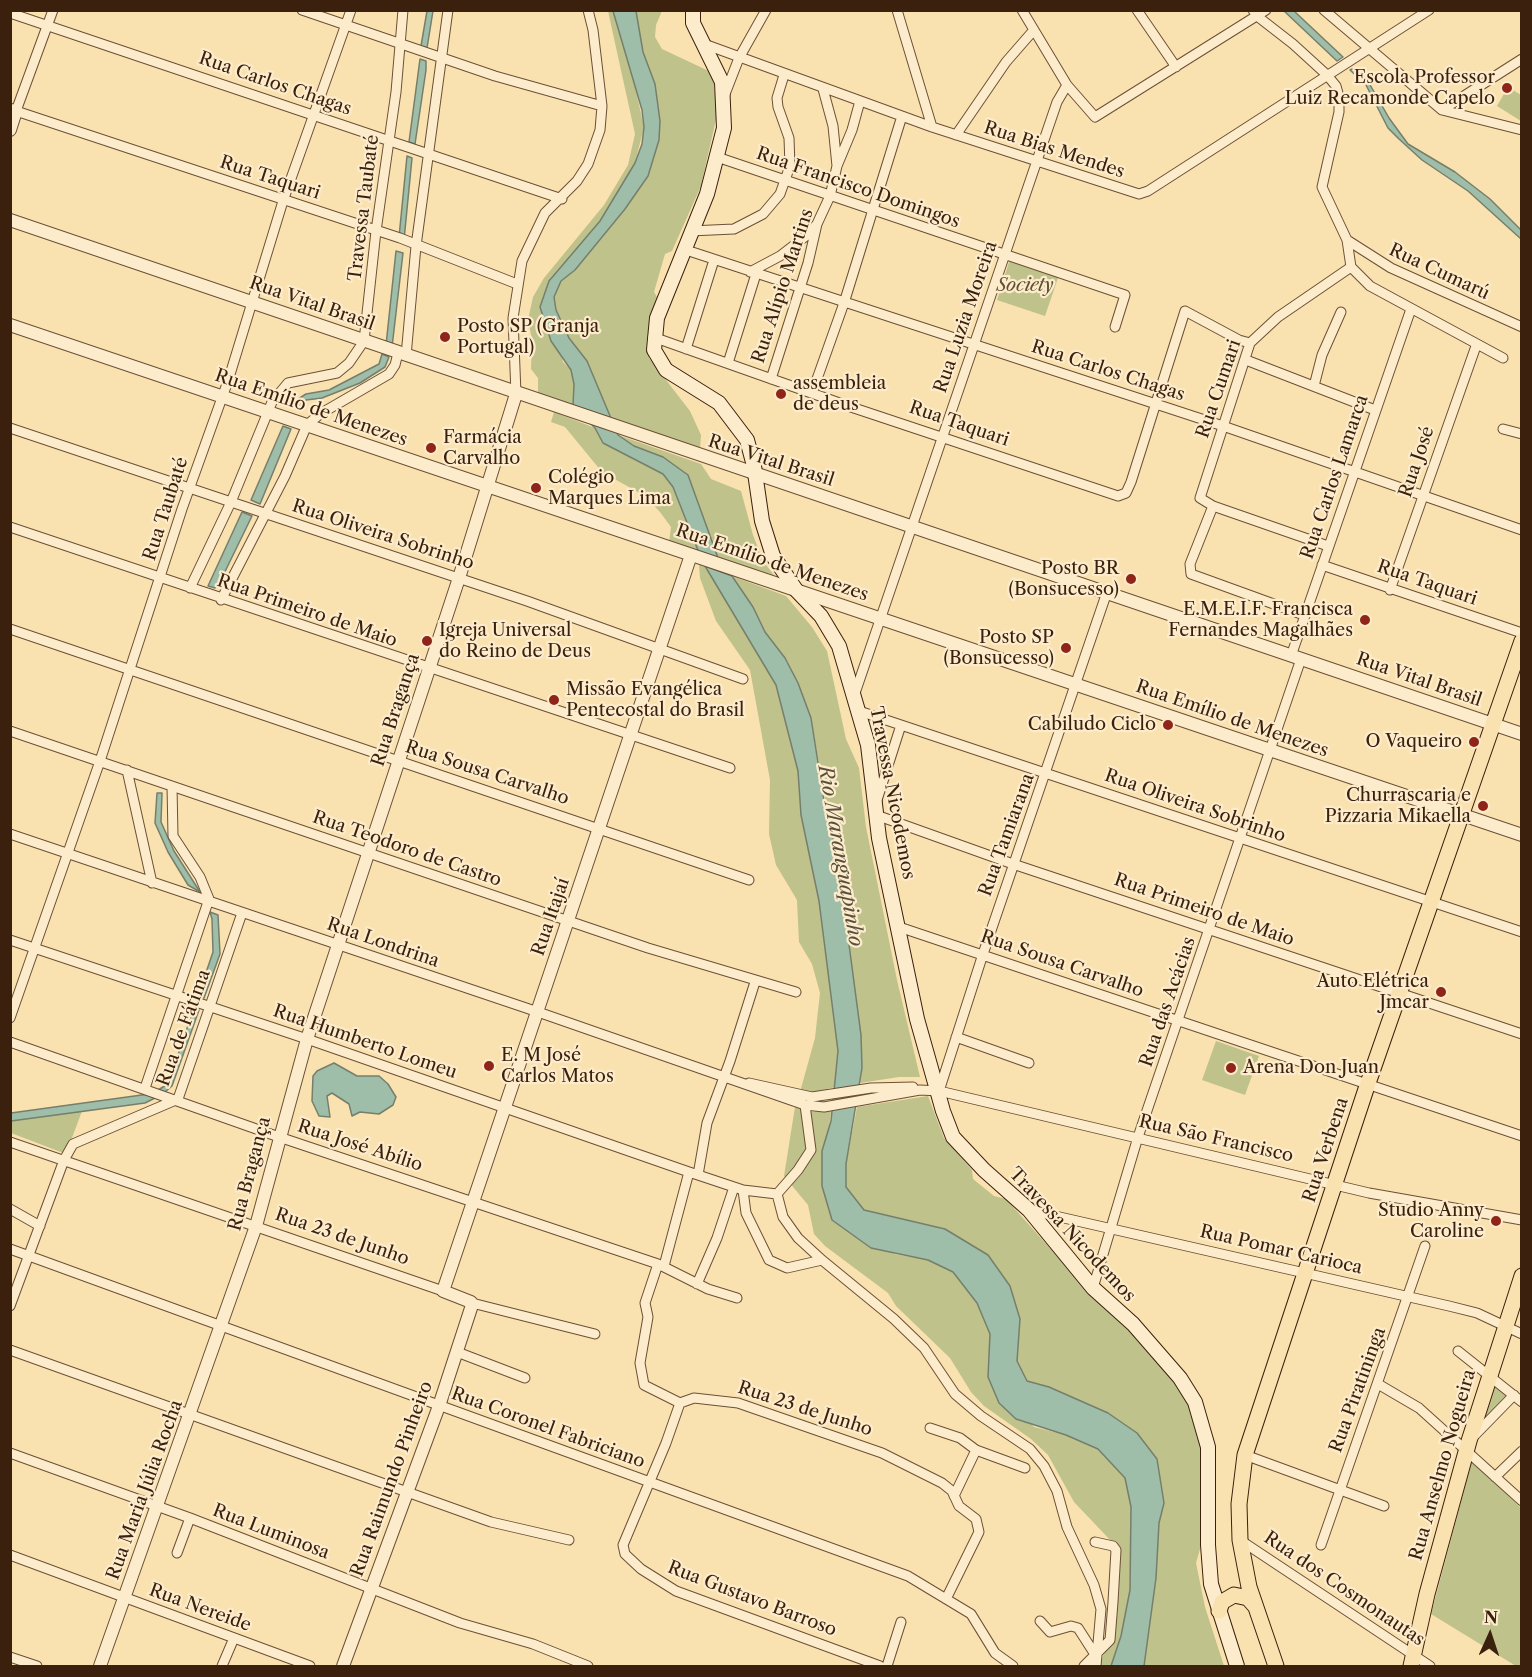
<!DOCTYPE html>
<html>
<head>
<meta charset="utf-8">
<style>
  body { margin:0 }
  #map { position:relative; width:1532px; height:1677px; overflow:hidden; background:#fae1b0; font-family:"Libre Caslon Text",serif }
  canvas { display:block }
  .frame { position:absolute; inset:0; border:12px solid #3b200e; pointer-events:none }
  .north { position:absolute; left:1460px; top:1605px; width:60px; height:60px; -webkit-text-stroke:4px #fceccc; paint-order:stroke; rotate:3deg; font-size:16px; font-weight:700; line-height:24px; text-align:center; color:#3b200e }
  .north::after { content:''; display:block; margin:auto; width:21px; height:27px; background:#3b200e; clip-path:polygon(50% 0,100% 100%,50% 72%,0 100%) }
</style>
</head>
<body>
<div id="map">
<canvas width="1532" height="1677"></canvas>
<div class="frame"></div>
<div class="north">N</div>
</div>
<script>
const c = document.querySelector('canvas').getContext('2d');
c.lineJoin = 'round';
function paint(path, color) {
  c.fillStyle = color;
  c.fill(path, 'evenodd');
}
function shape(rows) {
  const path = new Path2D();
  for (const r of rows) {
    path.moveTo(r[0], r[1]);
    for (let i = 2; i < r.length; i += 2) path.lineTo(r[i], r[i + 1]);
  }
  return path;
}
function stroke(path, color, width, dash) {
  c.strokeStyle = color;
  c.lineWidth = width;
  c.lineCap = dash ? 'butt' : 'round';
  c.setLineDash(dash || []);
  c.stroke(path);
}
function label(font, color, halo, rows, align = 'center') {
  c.font = font + ' "Libre Caslon Text",serif';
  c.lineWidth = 4.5;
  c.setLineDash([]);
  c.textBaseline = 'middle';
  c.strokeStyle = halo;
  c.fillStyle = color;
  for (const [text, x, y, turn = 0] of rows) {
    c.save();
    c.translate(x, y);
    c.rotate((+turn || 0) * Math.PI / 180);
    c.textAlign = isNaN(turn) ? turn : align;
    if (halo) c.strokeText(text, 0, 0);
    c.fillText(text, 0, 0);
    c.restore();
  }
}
const green = shape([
  [608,11,613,11,627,51,644,127,635,163,600,221,549,281,563,362,571,370,574,384,573,406,538,394,538,378,531,369,532,339,528,320,533,297,544,278,604,205,628,165,635,134],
  [636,11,662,11,656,25,655,37,662,49,713,73,717,115,701,186,672,251,665,254,654,292,657,297,649,358,690,411,701,435,700,449,611,418,587,361,569,338,556,310,554,297,561,281,575,270,625,209,648,176,655,84,643,52],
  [1508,87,1521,95,1521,121,1497,106],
  [1010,259,1059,275,1045,316,997,300],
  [554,412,595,428,603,443,663,474,673,487,699,553,669,543,671,527,660,512,645,496,602,472,565,427,551,422],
  [618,435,701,464,711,479,741,491,753,535,763,561,774,575,718,558,688,475,663,457,634,446],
  [699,564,705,566,776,685,798,771,801,815,819,901,838,1051,835,1087,811,1093,800,1092,815,1038,820,993,812,964,799,942,797,900,776,865,769,834,770,780,750,670,716,621,700,578],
  [732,576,786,596,812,627,827,651,846,739,859,768,866,827,897,980,920,1077,899,1077,860,1083,862,1068,861,1035,854,1001,848,929,811,718,785,658,765,632,753,607],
  [1216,1041,1259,1056,1245,1095,1202,1080],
  [928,1096,944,1138,972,1170,973,1179,994,1196,1006,1199,1091,1294,1133,1330,1177,1380,1190,1404,1204,1448,1204,1535,1196,1563,1205,1607,1224,1666,1144,1666,1156,1578,1159,1523,1164,1503,1157,1459,1137,1433,1108,1413,1049,1387,1027,1381,1017,1361,1020,1319,1010,1286,988,1255,902,1220,864,1210,846,1187,846,1164,857,1107],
  [795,1107,807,1112,831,1111,822,1186,894,1254,928,1260,953,1272,977,1303,990,1334,988,1377,1034,1427,1066,1435,1098,1449,1125,1478,1131,1507,1130,1590,1121,1636,1111,1666,1100,1666,1101,1660,1111,1640,1113,1543,1074,1502,1048,1455,1031,1439,984,1406,971,1392,950,1358,896,1306,888,1293,825,1246,814,1234,808,1205,784,1176],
  [82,1111,66,1154,11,1133,10,1121],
  [1492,1381,1511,1397,1478,1428],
  [1472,1461,1521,1508,1521,1666,1516,1666,1431,1614]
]);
const water = shape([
  [427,11,433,11,427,48,421,46,427,11],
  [613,11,636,11,643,52,655,84,660,121,659,140,648,176,625,209,575,270,561,281,554,297,556,310,569,338,587,361,618,435,634,446,663,457,688,475,718,558,699,553,673,487,663,474,603,443,595,428,573,406,574,384,571,370,551,341,540,307,549,281,600,221,635,163,642,144,644,127,642,110,613,11],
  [1284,11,1294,11,1343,57,1337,61,1284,11],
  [420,59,426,61,426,70,415,144,409,142,420,59],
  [1355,68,1369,83,1389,118,1408,144,1455,172,1490,199,1521,230,1521,239,1468,191,1422,160,1399,139,1388,128,1366,85,1350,70,1355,68],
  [407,156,412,158,404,240,399,237,407,156],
  [396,251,403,253,392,347,386,345,396,251],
  [382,354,389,357,385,367,360,383,322,398,306,400,299,410,293,407,298,399,306,394,329,390,379,364,382,354],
  [283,426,291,429,260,504,251,500,283,426],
  [242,512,252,516,218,586,215,588,208,586,242,512],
  [705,566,732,576,753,607,765,632,785,658,798,683,811,718,825,807,837,854,861,1035,862,1068,846,1164,846,1187,864,1210,945,1229,988,1255,1010,1286,1020,1319,1017,1361,1027,1381,1049,1387,1108,1413,1137,1433,1157,1459,1164,1503,1159,1523,1156,1578,1144,1666,1111,1666,1121,1636,1130,1590,1131,1507,1125,1478,1098,1449,1066,1435,1016,1419,999,1403,988,1377,990,1334,977,1303,953,1272,928,1260,871,1248,832,1220,822,1186,822,1151,831,1121,838,1051,819,901,801,815,798,771,776,685,705,566],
  [157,793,162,793,161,822,174,851,200,892,188,885,168,852,155,823,157,793],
  [210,912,218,915,220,954,204,998,198,996,213,952,212,919,210,912],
  [194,1008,199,1010,172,1086,165,1092,158,1090,168,1084,194,1008],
  [334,1063,357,1076,379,1076,388,1084,396,1097,393,1105,379,1114,360,1112,352,1116,349,1104,332,1093,327,1096,330,1117,319,1116,312,1101,313,1076,317,1071,334,1063],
  [149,1094,157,1097,145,1103,11,1121,11,1113,149,1094]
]);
const minor = shape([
  [53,10,16,111,400,238,517,284],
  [302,10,495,76,602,106],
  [897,10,932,127],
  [1022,10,1067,85,1095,117,1266,10],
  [1137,10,1176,67],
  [1253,10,1257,16,1293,44,1327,75,1336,86,1339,97,1339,112,1322,187,1347,240,1351,267,1370,286,1503,358],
  [1324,10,1442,110,1522,130],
  [10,13,562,199],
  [704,44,932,127,1139,194,1148,191,1429,10],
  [823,89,833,126,837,166],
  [725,94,739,58,766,10],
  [1442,110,1522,59],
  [956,135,1006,62,1033,31],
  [717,157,1125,295,1115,327],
  [690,231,734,229,763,214,780,194,790,166,789,138,778,107,777,98,784,75],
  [1347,240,1391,268,1522,327],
  [683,249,1223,426,1522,530],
  [750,272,780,256,806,236,817,224],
  [653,337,848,406,1118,496,1126,493,1131,482,1185,311,1239,340,1250,343],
  [686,349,714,260],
  [406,356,416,246,448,10],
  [1246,360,1375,410],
  [728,363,756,274],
  [771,379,808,263,817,224,830,196,837,166,852,130,860,101],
  [1314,386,1322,355,1341,312],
  [812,393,844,303,902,116],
  [516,394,513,318,522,261,545,213,577,181,588,164,600,130,602,106,593,30,588,10],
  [10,428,527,601,743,679],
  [1503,429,1522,434],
  [1213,506,1190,564,1191,574,1304,615],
  [10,527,730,768],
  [1328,546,1213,506,1200,498,1250,343,1278,317,1351,267],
  [1322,565,1522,633],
  [190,588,231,502,272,402,288,383,337,373,349,363,364,341,376,231,396,92,403,10],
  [1390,590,1476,346],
  [221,600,285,476,307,425,320,414,389,374,395,365,398,353],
  [10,629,749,880],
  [1291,656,1411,309],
  [854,696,1057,102,1067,85],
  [859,711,1522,932],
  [10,731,648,948,796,992],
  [127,770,152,883],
  [877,800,901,725],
  [876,815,1013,864,1522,1034],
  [10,834,538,1012,805,1105,824,1107,920,1090,939,1091],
  [899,927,1522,1136],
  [10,940,307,1039,689,1172,743,1190,777,1194],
  [10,1018,100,761,182,509,228,381,283,201,351,10],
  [956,1037,1029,1063],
  [10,1042,279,1137,658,1264,708,1289,737,1298],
  [749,1083,812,1097,871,1088,913,1087],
  [145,1088,209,899,200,877,173,836,172,786],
  [935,1090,1369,1193,1522,1220],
  [939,1091,983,954,1107,592],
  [805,1105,811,1150,798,1170,777,1194,783,1217,798,1238,822,1260,894,1319,924,1348,955,1394,981,1416,1030,1449,1044,1466,1057,1491,1067,1527,1094,1585,1101,1609,1096,1666],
  [10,1142,443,1291],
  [698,1175,707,1123,730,1061,755,982],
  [743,1190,746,1213,769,1260,787,1268,822,1260],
  [10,1209,40,1226],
  [1029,1210,1449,1306,1477,1313,1522,1334],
  [10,1249,908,1576,971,1614,995,1653,1013,1666],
  [658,1264,645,1303,648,1317,640,1363,644,1385,680,1403,694,1398,738,1403,882,1453,942,1483,952,1491,959,1506,976,1519,979,1532,946,1599],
  [664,1266,689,1172],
  [697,1284,717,1238,734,1187],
  [1093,1288,1138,1137,1301,659],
  [472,1303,595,1334],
  [10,1306,64,1160,73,1144,178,1099,242,913],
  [10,1350,491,1522,569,1540],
  [1458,1351,1522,1402],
  [457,1352,525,1378],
  [1378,1384,1419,1408,1522,1501],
  [680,1403,666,1443,623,1545,625,1554,641,1569,676,1591,880,1666],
  [930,1428,960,1438,976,1450,1025,1468],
  [1473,1437,1514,1395],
  [10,1453,190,1518,460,1623,533,1644,588,1666],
  [1245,1455,1384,1506],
  [1495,1477,1522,1451],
  [954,1496,976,1450],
  [1240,1540,1430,1666],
  [1321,1545,1425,1246],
  [177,1553,190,1518],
  [10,1555,310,1666],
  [1040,1621,1050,1632,1071,1626,1078,1628,1096,1656],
  [10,1657,37,1666],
  [222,1666,234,1638],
  [887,1666,901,1622],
  [1084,1666,1110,1640,1113,1602,1116,1550,1113,1546,1095,1542]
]);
const tertiary = shape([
  [10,110,16,111,10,130],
  [10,220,1522,734],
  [10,325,1522,835],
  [100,1666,256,1226,307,1039,459,578,516,394],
  [343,1666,439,1406,472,1305,471,1302,443,1291,691,555]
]);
const secondary = shape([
  [693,10,693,23,722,82,724,128,707,194,657,318,654,350,666,370,719,403,747,440,754,466,762,521,773,556,796,590,821,616,839,646,868,745,879,838,917,1019,943,1111,953,1137,984,1170,1029,1210,1093,1288,1133,1324,1180,1378,1195,1402,1208,1447,1208,1545,1211,1584,1237,1666]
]);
const primary = shape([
  [1219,1611,1222,1602,1234,1595,1248,1598,1255,1606],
  [1276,1666,1249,1587,1240,1540,1239,1504,1245,1455,1367,1086,1522,641],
  [1411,1666,1427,1594,1469,1441,1522,1276]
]);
const markers = [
  [1507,88,6,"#8f2418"],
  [445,337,6,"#8f2418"],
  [781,394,6,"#8f2418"],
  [431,448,6,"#8f2418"],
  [536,488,6,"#8f2418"],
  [1131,579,6,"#8f2418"],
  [1365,620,6,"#8f2418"],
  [427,641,6,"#8f2418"],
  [1066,648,6,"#8f2418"],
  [554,700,6,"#8f2418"],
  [1168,725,6,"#8f2418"],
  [1474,742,6,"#8f2418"],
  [1483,806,6,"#8f2418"],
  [1441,992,6,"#8f2418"],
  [489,1066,6,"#8f2418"],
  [1231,1068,6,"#8f2418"],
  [1496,1221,6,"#8f2418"]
];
const poiNames = [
  ["Escola Professor",1495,78],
  ["Luiz Recamonde Capelo",1495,99],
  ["Posto SP (Granja",457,327,"left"],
  ["Portugal)",457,348,"left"],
  ["assembleia",793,384,"left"],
  ["de deus",793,405,"left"],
  ["Farmácia",443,438,"left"],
  ["Carvalho",443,459,"left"],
  ["Colégio",548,478,"left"],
  ["Marques Lima",548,499,"left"],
  ["Posto BR",1119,569],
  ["(Bonsucesso)",1119,590],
  ["E.M.E.I.F. Francisca",1353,610],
  ["Fernandes Magalhães",1353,631],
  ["Igreja Universal",439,631,"left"],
  ["do Reino de Deus",439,652,"left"],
  ["Posto SP",1054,638],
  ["(Bonsucesso)",1054,659],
  ["Missão Evangélica",566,690,"left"],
  ["Pentecostal do Brasil",566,711,"left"],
  ["Cabiludo Ciclo",1156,725],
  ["O Vaqueiro",1462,742],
  ["Churrascaria e",1471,796],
  ["Pizzaria Mikaella",1471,817],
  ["Auto Elétrica",1429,982],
  ["Jmcar",1429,1003],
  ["E. M José",501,1056,"left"],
  ["Carlos Matos",501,1077,"left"],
  ["Arena Don Juan",1243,1068,"left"],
  ["Studio Anny",1484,1211],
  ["Caroline",1484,1232]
];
const streetNames = [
  ["Rua Carlos Chagas",275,84,19],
  ["Rua Bias Mendes",1054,150,18],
  ["Rua Taquari",270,178,18],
  ["Rua Francisco Domingos",858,188,19],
  ["Travessa Taubaté",364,208,-83],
  ["Rua Cumarú",1439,272,25],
  ["Rua Alípio Martins",783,286,-72],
  ["Rua Vital Brasil",312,304,19],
  ["Rua Luzia Moreira",966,317,-71],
  ["Rua Carlos Chagas",1108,371,18],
  ["Rua Cumari",1219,389,-71],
  ["Rua Emílio de Menezes",311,408,19],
  ["Rua Taquari",959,424,19],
  ["Rua Vital Brasil",771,461,18],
  ["Rua José",1417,462,-71],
  ["Rua Carlos Lamarca",1335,477,-71],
  ["Rua Taubaté",166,509,-72],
  ["Rua Oliveira Sobrinho",383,535,18],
  ["Rua Emílio de Menezes",772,563,19],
  ["Rua Taquari",1427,583,19],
  ["Rua Primeiro de Maio",307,611,19],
  ["Rua Vital Brasil",1419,680,19],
  ["Rua Bragança",396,710,-72],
  ["Rua Emílio de Menezes",1232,719,19],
  ["Rua Sousa Carvalho",487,773,18],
  ["Travessa Nicodemos",892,793,79],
  ["Rua Oliveira Sobrinho",1195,806,19],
  ["Rua Tamiarana",1007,835,-70],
  ["Rua Teodoro de Castro",407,849,19],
  ["Rua Primeiro de Maio",1204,910,19],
  ["Rua Itajaí",551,917,-71],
  ["Rua Londrina",383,943,19],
  ["Rua Sousa Carvalho",1062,964,19],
  ["Rua das Acácias",1168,1002,-71],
  ["Rua de Fátima",184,1028,-70],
  ["Rua Humberto Lomeu",365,1042,19],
  ["Rua São Francisco",1216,1139,13],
  ["Rua José Abílio",360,1146,18],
  ["Rua Verbena",1326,1150,-72],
  ["Rua Bragança",250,1174,-75],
  ["Travessa Nicodemos",1072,1235,47],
  ["Rua 23 de Junho",342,1237,19],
  ["Rua Pomar Carioca",1281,1250,13],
  ["Rua Piratininga",1358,1390,-70],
  ["Rua 23 de Junho",805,1409,18],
  ["Rua Coronel Fabriciano",548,1428,20],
  ["Rua Anselmo Nogueira",1443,1465,-74],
  ["Rua Raimundo Pinheiro",392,1479,-70],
  ["Rua Maria Júlia Rocha",145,1490,-70],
  ["Rua Luminosa",271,1532,21],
  ["Rua dos Cosmonautas",1344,1589,34],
  ["Rua Gustavo Barroso",752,1599,21],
  ["Rua Nereide",200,1608,20]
];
const parkNames = [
  ["Society",1025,286]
];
const waterNames = [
  ["Rio Maranguapinho",840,856,80]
];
paint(green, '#bfc28b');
paint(water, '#9ebea9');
stroke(water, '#767f6b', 1.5);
stroke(minor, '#6b5036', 11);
stroke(tertiary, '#6b5036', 14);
stroke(secondary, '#3b200e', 16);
stroke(primary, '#3b200e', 17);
stroke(minor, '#fceccc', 9);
stroke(tertiary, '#fceccc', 12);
stroke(secondary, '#fceccc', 14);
stroke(primary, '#fae1b0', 15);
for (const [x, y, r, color] of markers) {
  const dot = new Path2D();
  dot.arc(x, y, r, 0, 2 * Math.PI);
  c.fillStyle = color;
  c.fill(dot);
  stroke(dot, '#fceccc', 2);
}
label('18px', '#3b200e', '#fceccc', poiNames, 'right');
label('18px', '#3b200e', '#fceccc', streetNames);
label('italic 18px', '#635134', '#fceccc', parkNames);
label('italic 20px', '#594f3c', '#fceccc', waterNames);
</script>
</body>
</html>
